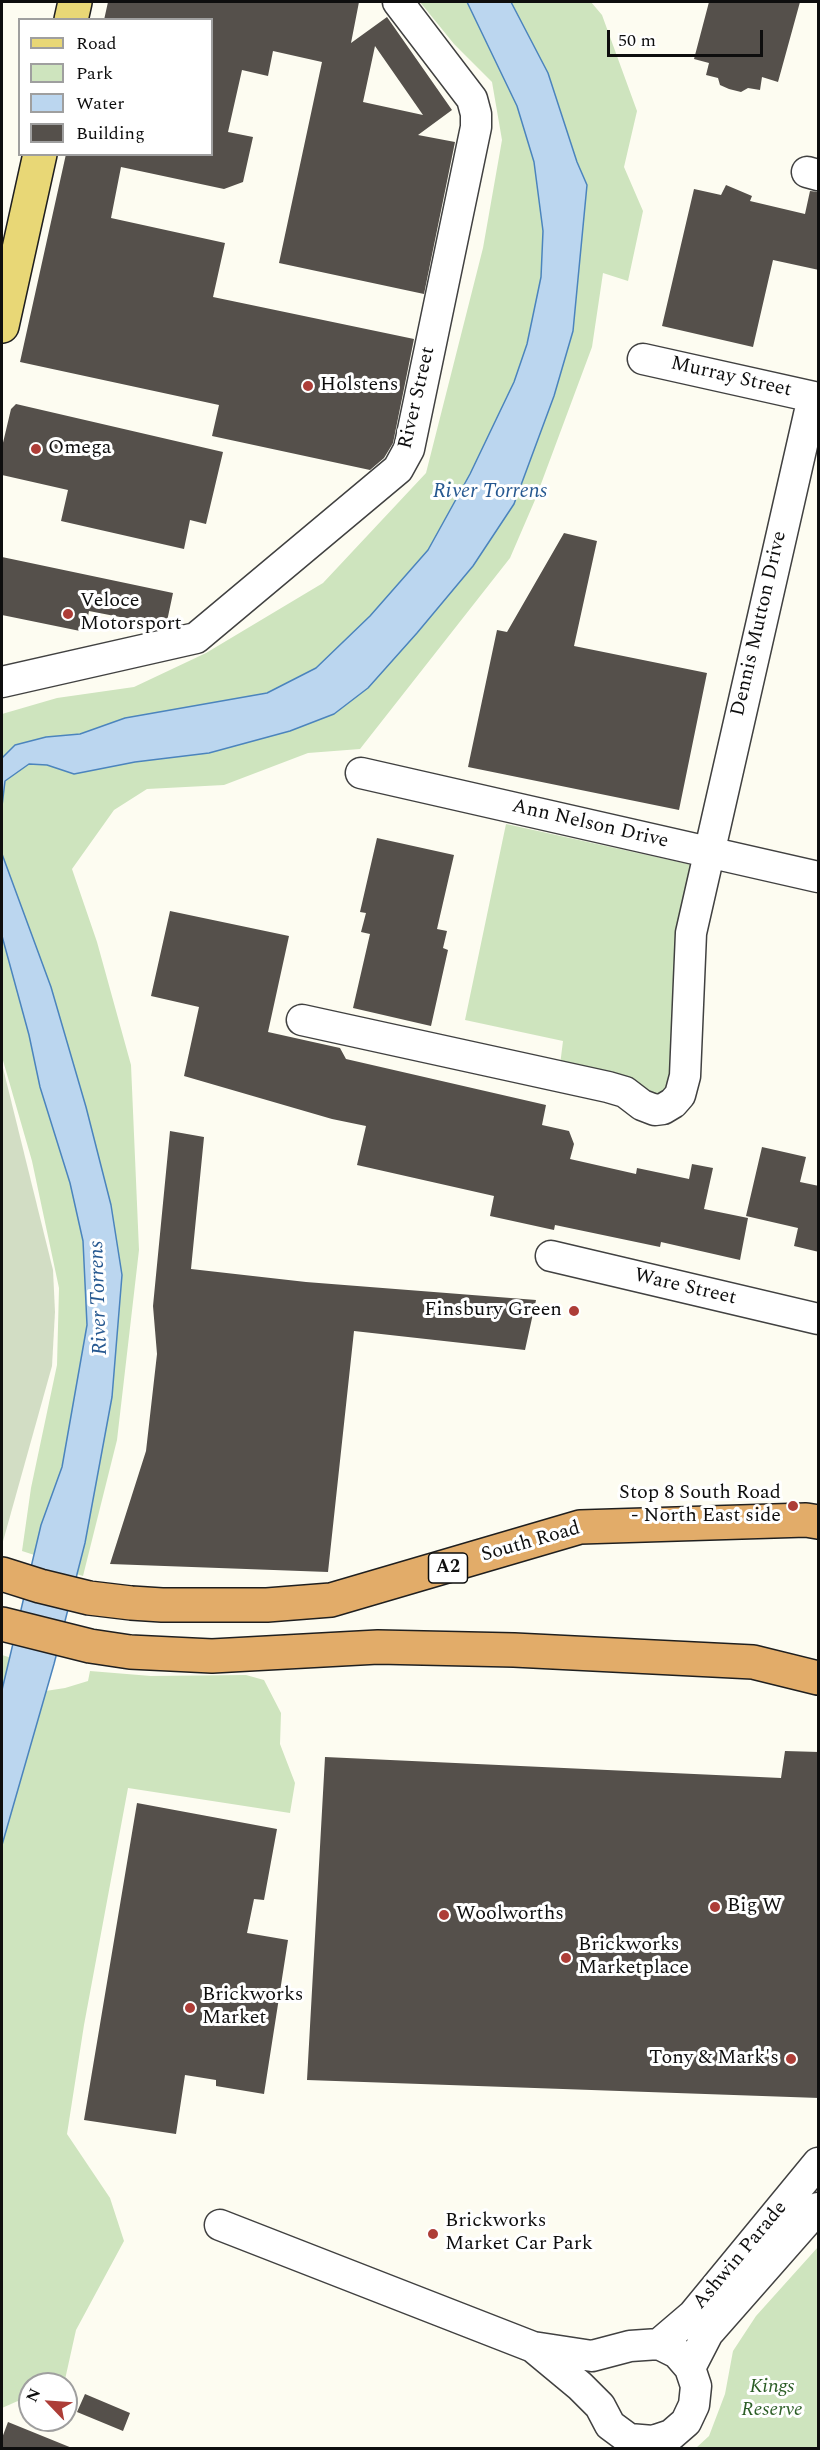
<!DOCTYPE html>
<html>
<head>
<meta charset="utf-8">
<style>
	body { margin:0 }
	#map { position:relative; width:820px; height:2450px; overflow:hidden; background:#fdfcf1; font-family:Spectral,serif }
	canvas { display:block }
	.frame { position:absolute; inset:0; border:3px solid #0e0e0e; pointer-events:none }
	.legend { position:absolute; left:18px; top:18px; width:195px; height:138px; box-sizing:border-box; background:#fff; border:2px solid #9f9f9f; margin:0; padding:8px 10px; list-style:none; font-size:18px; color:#0e0e0e }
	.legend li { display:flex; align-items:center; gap:12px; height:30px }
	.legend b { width:30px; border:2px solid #9f9f9f }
	.north { position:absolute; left:18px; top:2372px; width:60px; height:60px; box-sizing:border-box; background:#fff; border:2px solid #9f9f9f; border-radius:50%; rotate:295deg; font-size:16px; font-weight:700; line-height:24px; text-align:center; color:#0e0e0e }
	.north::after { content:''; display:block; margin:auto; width:21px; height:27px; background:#ad3d37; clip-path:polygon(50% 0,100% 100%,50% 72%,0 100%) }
	.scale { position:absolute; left:607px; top:30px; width:156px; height:27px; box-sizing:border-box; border:3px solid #0e0e0e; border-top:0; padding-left:8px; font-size:18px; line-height:21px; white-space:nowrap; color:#0e0e0e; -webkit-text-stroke:4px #fff; paint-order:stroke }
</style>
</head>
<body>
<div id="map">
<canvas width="820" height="2450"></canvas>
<div class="frame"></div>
<ul class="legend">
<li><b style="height:8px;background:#e8d776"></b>Road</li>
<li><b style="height:16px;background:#cee4be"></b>Park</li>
<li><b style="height:16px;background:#bbd6ef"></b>Water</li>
<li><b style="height:16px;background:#55504b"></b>Building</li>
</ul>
<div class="north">N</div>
<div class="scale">50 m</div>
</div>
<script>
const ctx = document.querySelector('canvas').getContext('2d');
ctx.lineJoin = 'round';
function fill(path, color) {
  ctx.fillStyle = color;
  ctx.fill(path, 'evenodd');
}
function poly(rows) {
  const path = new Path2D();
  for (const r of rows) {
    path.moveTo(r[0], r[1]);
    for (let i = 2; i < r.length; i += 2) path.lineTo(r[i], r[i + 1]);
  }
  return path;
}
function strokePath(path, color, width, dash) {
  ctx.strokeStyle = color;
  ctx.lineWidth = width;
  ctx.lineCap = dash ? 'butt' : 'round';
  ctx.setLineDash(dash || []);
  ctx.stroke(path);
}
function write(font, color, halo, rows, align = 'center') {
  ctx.font = font + ' Spectral,serif';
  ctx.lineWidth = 6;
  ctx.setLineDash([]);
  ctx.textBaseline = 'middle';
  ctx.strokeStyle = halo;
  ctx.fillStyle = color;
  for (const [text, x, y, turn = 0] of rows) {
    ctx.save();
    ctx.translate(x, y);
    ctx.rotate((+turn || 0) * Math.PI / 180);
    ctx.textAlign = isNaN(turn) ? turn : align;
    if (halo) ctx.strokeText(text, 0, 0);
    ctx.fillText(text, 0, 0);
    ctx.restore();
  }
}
fill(poly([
	[420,2,591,2,602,15,637,111,624,167,643,211,628,281,603,273,592,347,535,500,510,558,360,749,308,753,224,785,147,789,114,810,72,869,97,942,131,1065,139,1250,117,1440,83,1576,62,1570,59,1563,22,1551,31,1488,57,1365,59,1288,32,1161,2,1057,2,714,57,698,134,687,206,653,323,583,426,473,483,248,502,140,492,82,454,44],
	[506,824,697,866,679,1063,668,1099,560,1065,563,1041,465,1020],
	[2,1655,31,1664,39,1692,65,1688,88,1681,90,1671,151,1676,246,1675,264,1680,281,1713,280,1744,295,1783,290,1813,128,1788,84,2025,67,2134,110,2198,124,2241,76,2330,64,2384,30,2384,30,2398,20,2400,2,2408],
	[818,2247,818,2448,696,2448,709,2436,725,2394,733,2351,756,2316]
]), '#cee4be');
fill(poly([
	[2,1064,53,1270,55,1312,52,1366,2,1545]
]), '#d2ddc4');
const water = poly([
	[467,2,511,2,548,73,577,162,587,185,573,331,554,396,514,504,473,566,417,633,368,688,334,714,290,731,209,753,135,762,74,774,47,765,29,764,5,781,2,806,2,758,15,745,46,737,80,734,125,718,267,693,316,668,370,616,428,550,470,474,514,382,527,344,541,277,543,231,534,162,517,106,467,2],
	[2,854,51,987,86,1107,111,1205,122,1275,112,1397,85,1543,54,1664,2,1845,2,1690,41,1525,62,1467,87,1325,83,1241,70,1183,40,1087,29,1035,2,936,2,854]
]);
fill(water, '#bbd6ef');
strokePath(water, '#4b84bd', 1.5);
fill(poly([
	[108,2,359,2,351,43,387,17,452,110,418,135,455,142,424,294,279,263,322,62,273,51,268,76,242,70,228,132,253,137,243,182,224,189,121,167,111,218,225,243,213,297,414,339,393,443,384,458,370,470,212,436,219,405,20,362,66,154,212,154,212,20,104,20],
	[375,46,423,115,363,102],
	[709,2,800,2,778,82,762,77,760,90,748,88,741,92,729,89,720,85,718,78,706,75,709,63,694,59],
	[726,185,752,196,750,201,805,214,810,191,819,192,819,270,773,260,753,347,662,326,694,189,721,195],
	[16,404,223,452,206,524,190,520,184,549,61,521,68,490,2,475,2,447,11,409],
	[564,533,597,541,574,646,707,673,679,810,468,767,497,630,507,632],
	[2,557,173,593,166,626,89,611,85,632,2,615],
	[377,838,454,855,437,929,447,931,443,948,448,950,431,1026,353,1008,370,934,361,932,366,913,360,912],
	[170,911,289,936,268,1032,340,1048,346,1059,546,1105,542,1125,569,1131,574,1144,570,1159,636,1174,637,1168,689,1179,692,1164,713,1168,704,1209,748,1218,740,1260,661,1242,660,1247,555,1225,554,1230,490,1216,494,1196,357,1165,366,1126,332,1119,184,1076,199,1007,151,996],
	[170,1131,204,1137,191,1269,306,1282,536,1300,525,1350,354,1331,328,1572,110,1564,146,1451,157,1354,153,1306],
	[762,1147,806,1157,800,1182,819,1186,819,1252,794,1246,798,1228,746,1216],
	[785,1751,819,1752,819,2098,307,2080,325,1757,781,1778],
	[137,1803,277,1829,264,1900,254,1899,247,1933,288,1940,264,2094,216,2086,216,2080,185,2075,176,2134,84,2120],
	[85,2394,130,2413,123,2431,77,2412],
	[8,2422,72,2448,2,2448,2,2438]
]), '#55504b');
const minor = poly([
	[807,172,818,175],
	[643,359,818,398],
	[2,682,196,638,398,469,409,449,476,127,476,114,472,99,398,2],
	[361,773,818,877],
	[302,1020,608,1087,625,1092,642,1105,655,1110,663,1109,673,1103,680,1095,685,1076,691,933,813,397],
	[551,1256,818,1319],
	[220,2225,533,2347,592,2356,630,2346,659,2344,677,2353,690,2368,696,2386,694,2405,686,2422,671,2435,653,2441,629,2439,610,2425,600,2406,580,2386,533,2347],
	[659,2344,693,2315,818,2163],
	[690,2368,708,2333,818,2208]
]);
const major = poly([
	[71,20,75,2],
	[2,326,40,154]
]);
const highway = poly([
	[2,1574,40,1586,89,1598,131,1603,162,1605,267,1605,331,1600,580,1527,806,1520,818,1522],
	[2,1624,90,1646,130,1652,212,1656,378,1647,514,1650,753,1662,818,1678]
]);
strokePath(minor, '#414141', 33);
strokePath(major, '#1f1f1f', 36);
strokePath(highway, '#1f1f1f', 36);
strokePath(minor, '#fff', 30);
strokePath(major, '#e8d776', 33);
strokePath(highway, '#e2ac69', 33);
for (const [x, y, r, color] of [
	[308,386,6,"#ad3d37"],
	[36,449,6,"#ad3d37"],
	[68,614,6,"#ad3d37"],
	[574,1311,6,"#ad3d37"],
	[793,1506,6,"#ad3d37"],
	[715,1907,6,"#ad3d37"],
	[444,1915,6,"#ad3d37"],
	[566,1958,6,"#ad3d37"],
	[190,2008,6,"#ad3d37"],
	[791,2059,6,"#ad3d37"],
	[433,2234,6,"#ad3d37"]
]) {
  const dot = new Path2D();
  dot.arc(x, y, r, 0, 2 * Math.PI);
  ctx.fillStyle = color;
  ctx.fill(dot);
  strokePath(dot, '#fff', 2);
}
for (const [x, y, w] of [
	[448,1568,39]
]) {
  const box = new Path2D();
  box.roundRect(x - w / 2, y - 15, w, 30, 4.5);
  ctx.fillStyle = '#fff';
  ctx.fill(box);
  strokePath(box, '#0e0e0e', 1.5);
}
write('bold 18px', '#0e0e0e', null, [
	["A2",448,1568]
]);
write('20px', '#0e0e0e', '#fff', [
	["Murray Street",731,378,13],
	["River Street",418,398,-77],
	["Dennis Mutton Drive",760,624,-77],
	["Ann Nelson Drive",590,825,13],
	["Ware Street",685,1288,13],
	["South Road",531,1543,-16],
	["Ashwin Parade",741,2256,-50]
]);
write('20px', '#0e0e0e', '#fff', [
	["Holstens",320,386],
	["Omega",48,449],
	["Veloce",80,602],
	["Motorsport",80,625],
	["Finsbury Green",562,1311,"right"],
	["Stop 8 South Road",781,1494,"right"],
	["- North East side",781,1517,"right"],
	["Big W",727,1907],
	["Woolworths",456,1915],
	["Brickworks",578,1946],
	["Marketplace",578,1969],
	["Brickworks",202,1996],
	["Market",202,2019],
	["Tony & Mark's",779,2059,"right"],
	["Brickworks",445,2222],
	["Market Car Park",445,2245]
], 'left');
write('italic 20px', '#2c5e26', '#fff', [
	["Kings",772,2388],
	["Reserve",772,2411]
]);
write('italic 21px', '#265890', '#fff', [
	["River Torrens",490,493],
	["River Torrens",100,1298,-92]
]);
</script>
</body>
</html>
